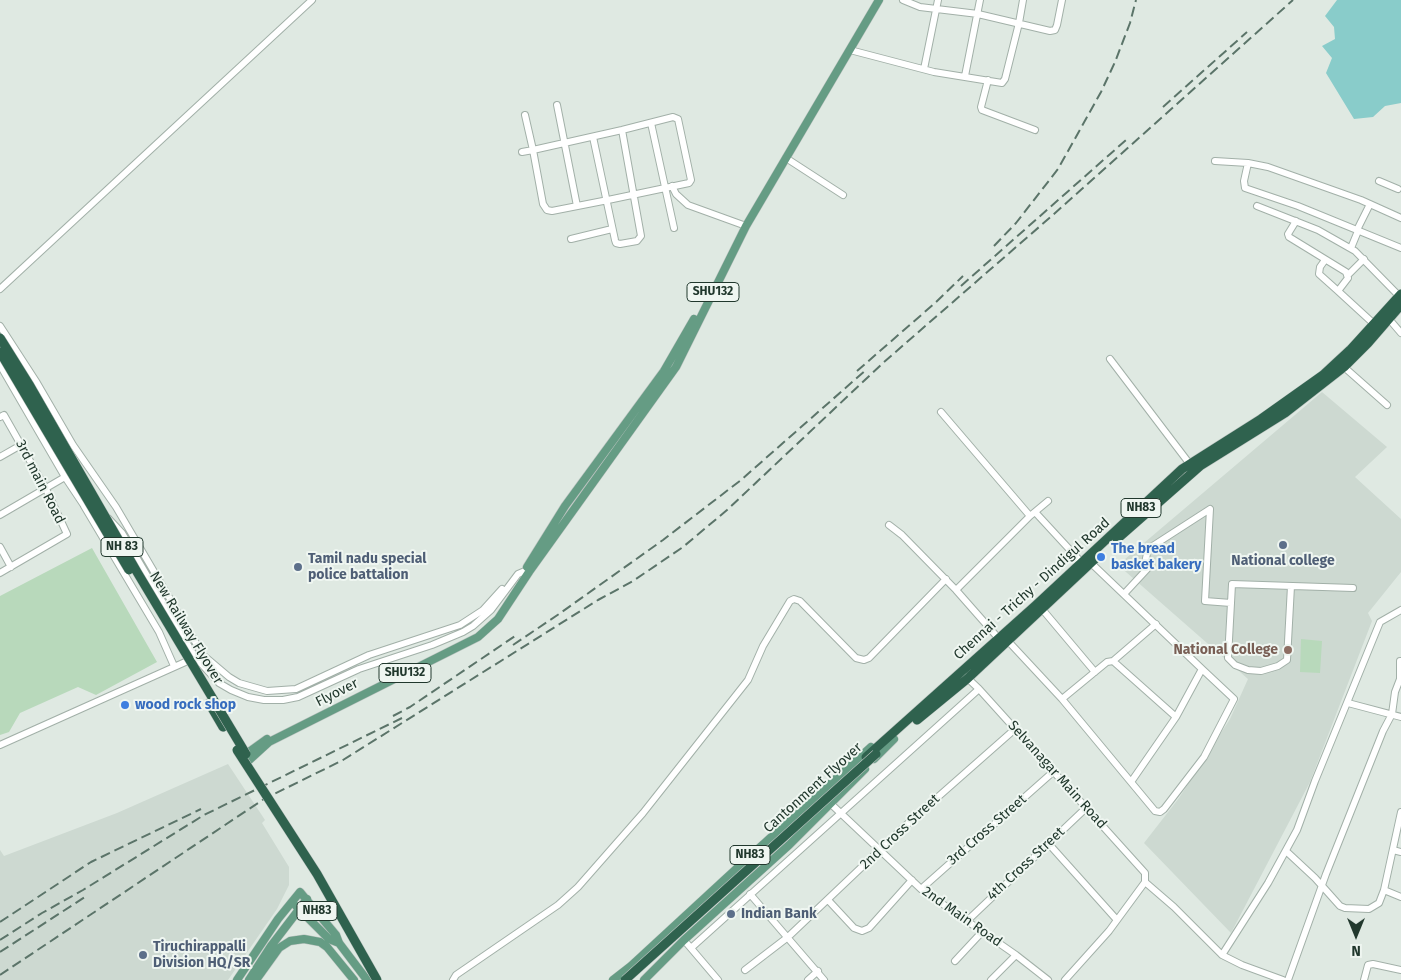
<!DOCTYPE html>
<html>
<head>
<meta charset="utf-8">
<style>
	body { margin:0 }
	#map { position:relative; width:1401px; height:980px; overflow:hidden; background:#dfe9e2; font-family:"Fira Sans",sans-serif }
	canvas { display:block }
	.north { position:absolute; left:1331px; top:910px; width:50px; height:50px; -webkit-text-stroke:4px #eff6f1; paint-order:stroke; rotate:180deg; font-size:14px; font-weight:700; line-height:20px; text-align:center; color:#21382d }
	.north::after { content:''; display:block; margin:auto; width:18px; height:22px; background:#21382d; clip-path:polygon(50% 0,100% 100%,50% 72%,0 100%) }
</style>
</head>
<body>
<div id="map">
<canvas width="1401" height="980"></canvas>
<div class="north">N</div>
</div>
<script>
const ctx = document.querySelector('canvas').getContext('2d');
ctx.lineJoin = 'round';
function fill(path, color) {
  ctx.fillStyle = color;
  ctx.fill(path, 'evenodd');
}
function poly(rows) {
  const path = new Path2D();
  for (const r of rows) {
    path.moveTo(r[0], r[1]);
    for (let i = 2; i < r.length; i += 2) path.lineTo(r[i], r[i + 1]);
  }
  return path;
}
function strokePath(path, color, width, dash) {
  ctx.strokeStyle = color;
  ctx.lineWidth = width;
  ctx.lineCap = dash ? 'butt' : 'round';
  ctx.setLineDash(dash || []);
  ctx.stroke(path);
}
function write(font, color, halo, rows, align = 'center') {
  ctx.font = font + ' "Fira Sans",sans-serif';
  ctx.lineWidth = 4;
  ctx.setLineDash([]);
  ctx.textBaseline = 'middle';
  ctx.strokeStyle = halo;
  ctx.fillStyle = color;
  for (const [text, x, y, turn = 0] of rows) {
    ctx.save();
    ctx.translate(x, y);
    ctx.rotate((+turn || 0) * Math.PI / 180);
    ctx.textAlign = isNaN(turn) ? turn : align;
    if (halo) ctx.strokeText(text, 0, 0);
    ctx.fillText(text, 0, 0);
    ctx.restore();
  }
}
fill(poly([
	[1322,392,1387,447,1355,477,1401,519,1401,572,1368,613,1372,621,1310,782,1231,933,1144,843,1179,798,1230,719,1248,679,1118,565],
	[228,764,265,820,262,823,289,867,289,885,277,909,228,980,0,980,0,850,4,856,117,813]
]), '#cdd9d1');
fill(poly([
	[92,548,157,662,96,695,78,687,20,713,9,732,0,735,0,596],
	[1301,639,1322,641,1320,673,1300,672]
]), '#b8d9bb');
fill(poly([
	[1337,0,1401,0,1401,103,1385,106,1373,117,1354,119,1326,73,1332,58,1322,46,1335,39,1334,27,1325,16]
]), '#89ccca');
const minor = poly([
	[903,0,920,7,978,14,1050,31,1055,30,1057,25,1062,0],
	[850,50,934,72,1002,83,1005,79,1019,23,1023,0],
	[924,69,938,0],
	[965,76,980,0],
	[988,80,981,107,982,110,1035,130],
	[557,105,577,206],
	[651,123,674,228],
	[593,137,615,240,616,243,620,244,637,241,641,236,622,130],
	[522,152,533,150,622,130,673,117,678,119,691,180,689,183,608,200,552,211,547,210,543,204,533,150,525,115],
	[786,158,843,195],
	[1215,161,1248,163],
	[1379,181,1398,189],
	[672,186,676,194,688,205,746,226],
	[1257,206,1318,230,1355,251,1401,298],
	[1401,218,1361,200,1268,167,1248,163,1244,181,1245,188,1298,206,1401,248],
	[1296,221,1288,234,1289,237,1346,272,1348,278,1338,291,1374,324],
	[1357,230,1370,204],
	[571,239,612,229],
	[1351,248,1358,231],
	[1325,260,1320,267,1319,274,1338,291],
	[1348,275,1364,259],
	[0,289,312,0],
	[1389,319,1401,333],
	[0,326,37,383,73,445,116,507,203,655,229,677,239,683,267,691,296,689,369,655,460,625,483,610,502,589],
	[1110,359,1189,463],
	[0,365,65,477,83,504,93,510],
	[1344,367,1387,405],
	[941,412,1030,516],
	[0,417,4,415,21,445,46,489,67,534,0,573],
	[0,457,21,445],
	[84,506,159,632,174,666],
	[1035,512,1082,563],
	[0,515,65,477],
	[108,518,122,533,195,657,219,683,231,690,248,697,264,700,283,700,298,697,359,669,432,645,463,632,473,626,491,610,518,574,525,571,529,572],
	[889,525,902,535,956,590,1000,640],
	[0,547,11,567],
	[1091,563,1202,669],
	[956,590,1030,516,1048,501],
	[1124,594,1149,567,1145,563,1148,549,1210,509,1205,601,1231,603,1232,584,1353,588],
	[1231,603,1228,658,1235,665,1248,670,1261,671,1278,666,1287,660,1291,586],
	[1042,609,1095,672],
	[1008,641,1062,699,1155,811,1160,812,1164,809,1204,757,1234,699,1202,669,1176,717,1113,661,1107,662,1062,699],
	[1113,661,1156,624],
	[961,672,979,689,1145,873,1145,882],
	[1348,703,1401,717],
	[0,745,192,659],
	[1131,782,1176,717],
	[831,804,921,889,1016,955,1048,980],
	[1048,843,1117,920],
	[1393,850,1401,852],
	[1286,851,1315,878,1340,906,1345,908,1369,909,1379,903,1384,890,1401,897],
	[1145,882,1174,907,1222,955,1242,965,1283,980],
	[921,889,1053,772],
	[1384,890,1401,812],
	[750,894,824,980],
	[828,900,854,928,862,931,869,928,912,880],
	[967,921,1086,808],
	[684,940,718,980],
	[691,948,979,689],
	[1222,955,1268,883,1297,830,1315,781,1380,622,1401,610],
	[955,961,982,932],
	[745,970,788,937,905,826,1015,729],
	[453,980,456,975,558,905,578,887,643,813,748,680,763,646,790,601,794,599,800,601,856,658,864,660,869,658,946,579],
	[808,980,818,971],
	[991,980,1016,955],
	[1065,980,1109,931,1145,882],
	[1288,980,1326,874,1383,731,1392,714,1395,692,1400,679,1400,661],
	[1364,980,1368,965,1373,964,1401,970]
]);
const major = poly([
	[527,567,565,506,664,371,694,319],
	[242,757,267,739],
	[874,759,894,739],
	[246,763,269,742,478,637,498,619,529,572,676,367,746,226,879,0],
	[296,906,329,939,339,943],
	[237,980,278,919,300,892,336,935,339,943,367,980],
	[249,980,271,946,307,899],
	[256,980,279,948,290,941,304,939,320,942,327,947,354,980],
	[613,980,631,966,747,859,871,747],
	[644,980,684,940,789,845,865,769]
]);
const highway = poly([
	[1117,539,1200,466,1285,413,1344,367,1368,343,1401,305],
	[209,703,223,727],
	[917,720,967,679,1095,559],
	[866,757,1036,605,1182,469,1261,419,1323,375,1351,349,1401,294]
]);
strokePath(minor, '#a2b0a8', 8);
strokePath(major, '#bcc3c0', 9);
strokePath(highway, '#bcc3c0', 10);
strokePath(minor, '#fff', 6);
strokePath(major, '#659c84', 8);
strokePath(highway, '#2f624e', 9);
strokePath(poly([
	[1163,107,1247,32],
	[994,246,1016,223,1058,169,1101,92,1115,62,1130,23,1136,0],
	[961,286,1126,140],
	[857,371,935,303,963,276],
	[513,645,559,614,663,540,741,480,867,369],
	[393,716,410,707,518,634],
	[0,922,91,862,201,809],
	[0,940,42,913,83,890,204,815,402,718],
	[0,952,88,895],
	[0,975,264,799,343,760,598,600,633,581,683,547,727,510,884,362,1054,214,1293,0]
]), '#5b7469', 2, [10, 5]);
const highwayBridge = poly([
	[0,338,30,386,137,572,246,754],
	[0,352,129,570],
	[237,750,317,874,377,980],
	[625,980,876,754]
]);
strokePath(highwayBridge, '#bcc3c0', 10, []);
strokePath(highwayBridge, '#2f624e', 9);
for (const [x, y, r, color] of [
	[1283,545,5,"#5c6f8a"],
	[1101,557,5,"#3f7fe0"],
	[298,567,5,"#5c6f8a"],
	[1288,650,5,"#8d6e63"],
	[125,705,5,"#3f7fe0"],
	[731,914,5,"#5c6f8a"],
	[143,955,5,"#5c6f8a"]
]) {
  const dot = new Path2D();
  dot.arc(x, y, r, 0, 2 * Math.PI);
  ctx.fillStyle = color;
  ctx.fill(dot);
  strokePath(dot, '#eff6f1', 2);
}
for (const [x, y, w] of [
	[713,292,52],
	[1141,508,40],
	[122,547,42],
	[405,673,52],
	[750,855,40],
	[317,911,40]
]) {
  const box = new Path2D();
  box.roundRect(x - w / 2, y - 9.5, w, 19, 4);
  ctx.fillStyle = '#eff6f1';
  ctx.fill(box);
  strokePath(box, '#21382d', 1);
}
write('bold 12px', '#21382d', null, [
	["SHU132",713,292],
	["NH83",1141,508],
	["NH 83",122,547],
	["SHU132",405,673],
	["NH83",750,855],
	["NH83",317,911]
]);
write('14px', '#21382d', '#eff6f1', [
	["3rd main Road",40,482,63],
	["Chennai - Trichy - Dindigul Road",1032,589,-42],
	["New Railway Flyover",186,628,59],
	["Flyover",337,693,-27],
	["Selvanagar Main Road",1057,775,48],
	["Cantonment Flyover",813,788,-42],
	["3rd Cross Street",987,830,-41],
	["2nd Cross Street",900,832,-43],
	["4th Cross Street",1026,864,-43],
	["2nd Main Road",962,917,35]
]);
write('bold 14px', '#366cbe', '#eff6f1', [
	["The bread",1111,549],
	["basket bakery",1111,565],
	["wood rock shop",135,705]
], 'left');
write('bold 14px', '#4e5e75', '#eff6f1', [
	["Tamil nadu special",308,559],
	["police battalion",308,575],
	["National college",1283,561,"center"],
	["Indian Bank",741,914],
	["Tiruchirappalli",153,947],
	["Division HQ/SR",153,963]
], 'left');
write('bold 14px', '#785e54', '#eff6f1', [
	["National College",1278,650]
], 'right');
</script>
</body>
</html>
